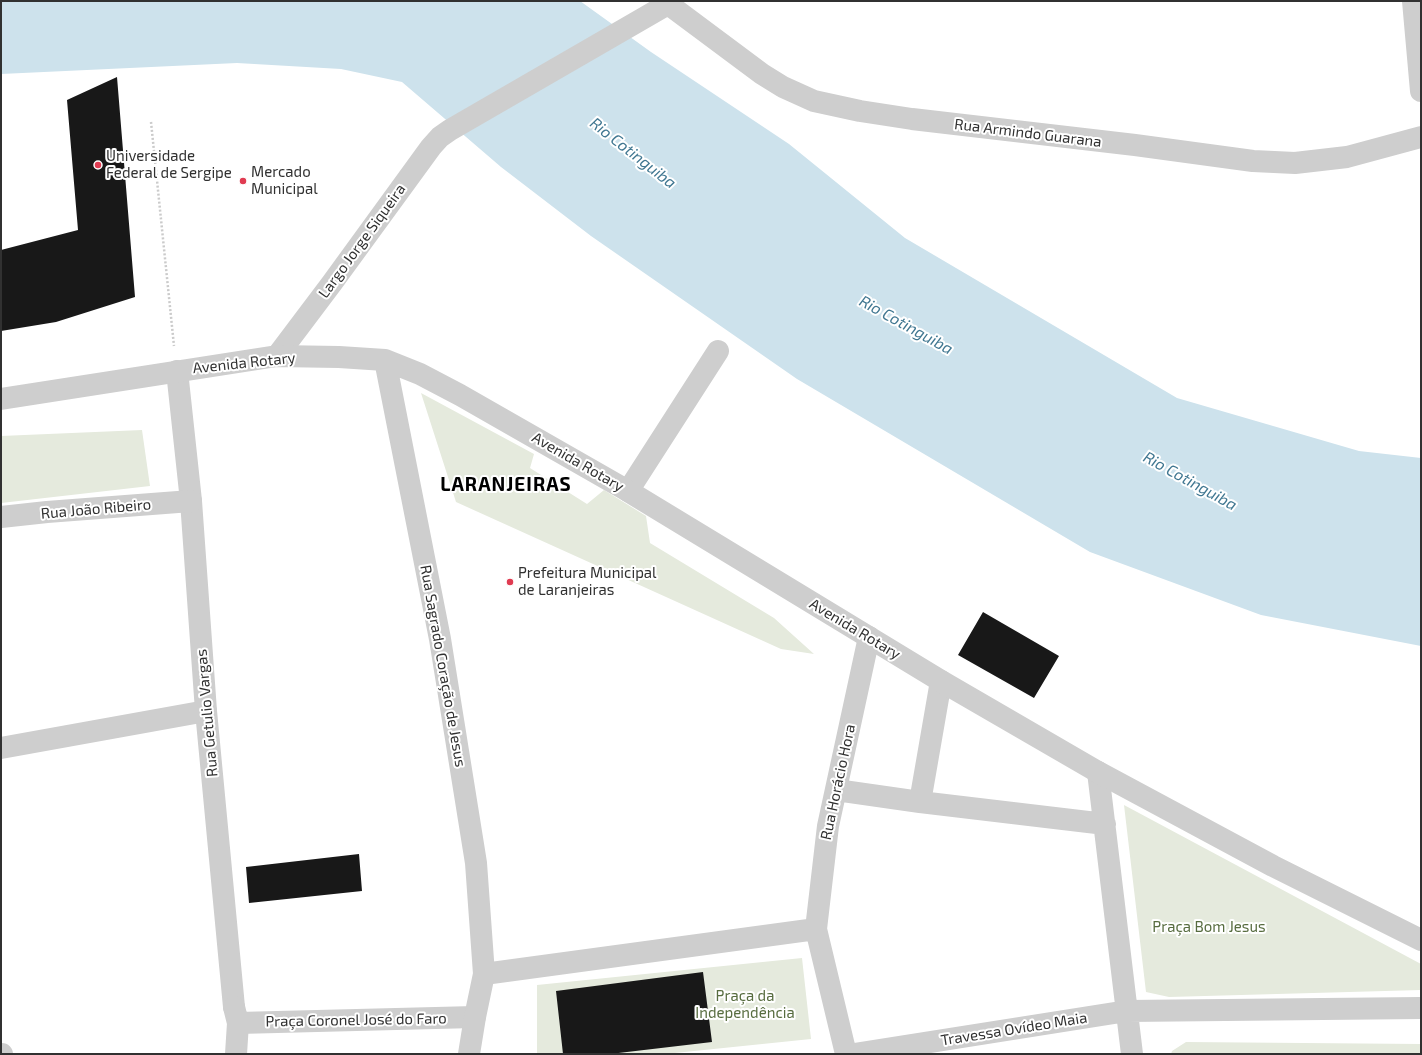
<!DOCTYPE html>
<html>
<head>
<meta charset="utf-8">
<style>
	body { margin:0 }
	#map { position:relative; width:1422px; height:1055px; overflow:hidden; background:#fff; font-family:"Exo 2",sans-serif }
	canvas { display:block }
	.frame { position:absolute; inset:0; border:2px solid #313131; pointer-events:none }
</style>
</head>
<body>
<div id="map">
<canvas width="1422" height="1055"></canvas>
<div class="frame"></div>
</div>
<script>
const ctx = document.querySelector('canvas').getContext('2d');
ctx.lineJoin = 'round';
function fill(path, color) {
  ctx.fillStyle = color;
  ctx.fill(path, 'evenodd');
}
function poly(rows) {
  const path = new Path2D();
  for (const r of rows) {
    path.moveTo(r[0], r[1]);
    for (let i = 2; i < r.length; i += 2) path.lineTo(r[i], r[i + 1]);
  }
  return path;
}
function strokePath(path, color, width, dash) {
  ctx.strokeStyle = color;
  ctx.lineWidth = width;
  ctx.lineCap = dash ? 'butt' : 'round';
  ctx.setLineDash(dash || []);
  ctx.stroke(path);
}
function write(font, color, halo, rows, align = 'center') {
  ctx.font = font + ' "Exo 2",sans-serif';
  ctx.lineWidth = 4;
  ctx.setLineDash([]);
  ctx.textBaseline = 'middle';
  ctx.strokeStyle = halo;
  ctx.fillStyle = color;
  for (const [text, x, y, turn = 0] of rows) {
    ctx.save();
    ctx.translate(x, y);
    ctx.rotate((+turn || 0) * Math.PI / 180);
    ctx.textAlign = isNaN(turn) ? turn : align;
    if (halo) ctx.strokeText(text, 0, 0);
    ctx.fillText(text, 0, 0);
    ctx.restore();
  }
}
fill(poly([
	[421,393,534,454,530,468,587,504,604,490,646,516,650,543,774,618,814,654,781,649,456,502],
	[142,430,150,486,1,503,1,436],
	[1124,805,1421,964,1421,990,1169,997,1146,992],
	[802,958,811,1039,665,1054,537,1054,537,985],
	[1186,1042,1421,1044,1421,1054,1171,1054,1172,1051]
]), '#e5eadd');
fill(poly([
	[1,1,580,1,651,52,789,144,905,238,1177,398,1359,451,1421,458,1421,646,1261,615,1090,552,797,379,591,236,501,167,402,82,341,69,237,63,1,74]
]), '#cde2ec');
fill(poly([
	[117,77,135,297,56,322,1,331,1,250,78,230,67,100],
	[983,612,1059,656,1034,698,958,655],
	[359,854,362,891,249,903,246,867],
	[703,972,712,1042,610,1054,563,1054,556,991]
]), '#181818');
strokePath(poly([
	[151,122,174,346]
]), '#cbcbcb', 2.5, [2, 2]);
strokePath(poly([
	[177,371,191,501,206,711,234,1007]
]), '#cecece', 22);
strokePath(poly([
	[664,1,762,74,783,87,814,101,860,111,912,119,1135,145,1253,161,1295,163,1347,157,1421,137],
	[1413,1,1421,91],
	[277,356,332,283,431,147,440,137,450,130,668,4],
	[628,491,718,351],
	[1,517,47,512,191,501],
	[1,748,206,711],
	[1098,772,1132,1054],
	[836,790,920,802,1105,824],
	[920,802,941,681],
	[484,974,816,929],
	[234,1007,238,1023,236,1054],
	[238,1023,475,1017],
	[1,1054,2,1054],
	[846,1054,816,929,828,826,869,637],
	[854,1054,1127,1011,1421,1008]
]), '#cecece', 22);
strokePath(poly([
	[385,360,440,639,476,863,484,974,475,1017,469,1054],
	[1,399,277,356,339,357,385,360,420,374,460,395,628,491,941,681,1098,772,1273,866,1421,940]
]), '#cecece', 22);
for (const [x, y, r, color] of [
	[98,165,4,"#e03b51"],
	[243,181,4,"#e03b51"],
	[510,582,4,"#e03b51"]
]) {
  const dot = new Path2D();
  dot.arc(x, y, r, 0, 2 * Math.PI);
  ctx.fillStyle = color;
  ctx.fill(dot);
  strokePath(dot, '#fff', 1.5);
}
write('15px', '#313131', '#fff', [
	["Rua Armindo Guarana",1028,133,7],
	["Largo Jorge Siqueira",362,241,-54],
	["Avenida Rotary",244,363,-6],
	["Avenida Rotary",578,462,30],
	["Rua João Ribeiro",96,509,-5],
	["Avenida Rotary",855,629,31],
	["Rua Sagrado Coração de Jesus",443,666,80],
	["Rua Getulio Vargas",207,713,-95],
	["Rua Horácio Hora",838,782,-78],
	["Praça Coronel José do Faro",356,1020,-1],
	["Travessa Ovídeo Maia",1014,1029,-9]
]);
write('15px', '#313131', '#fff', [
	["Universidade",106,156],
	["Federal de Sergipe",106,173],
	["Mercado",251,172],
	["Municipal",251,189],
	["Prefeitura Municipal",518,573],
	["de Laranjeiras",518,590]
], 'left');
write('15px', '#576c3f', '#fff', [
	["Praça Bom Jesus",1209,927],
	["Praça da",745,996],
	["Independência",745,1013]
]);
write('italic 16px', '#407791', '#fff', [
	["Rio Cotinguiba",633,153,38],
	["Rio Cotinguiba",906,325,29],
	["Rio Cotinguiba",1190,481,29]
]);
ctx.letterSpacing = '1px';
write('bold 19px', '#000', '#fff', [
	["LARANJEIRAS",506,485]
]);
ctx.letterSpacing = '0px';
</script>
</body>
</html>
